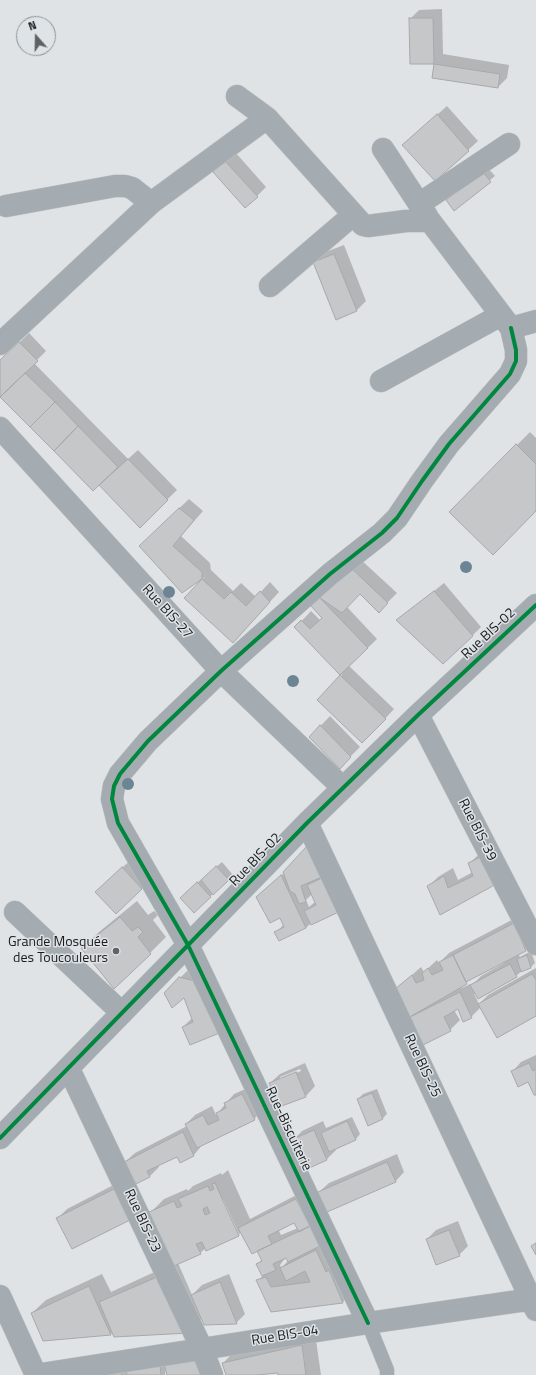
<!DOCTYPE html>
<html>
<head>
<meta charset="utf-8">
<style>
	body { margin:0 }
	#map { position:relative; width:536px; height:1375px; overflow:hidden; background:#e0e3e5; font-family:"Titillium Web",sans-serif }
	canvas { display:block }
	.north { position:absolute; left:16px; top:16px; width:40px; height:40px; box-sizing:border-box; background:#dee3e7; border:1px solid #909396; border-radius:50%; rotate:340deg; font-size:11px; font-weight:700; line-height:16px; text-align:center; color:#1a1b1d }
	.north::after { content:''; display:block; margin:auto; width:14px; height:18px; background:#5f6163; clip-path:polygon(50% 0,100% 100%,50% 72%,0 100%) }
</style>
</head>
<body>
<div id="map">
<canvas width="536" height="1375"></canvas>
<div class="north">N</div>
</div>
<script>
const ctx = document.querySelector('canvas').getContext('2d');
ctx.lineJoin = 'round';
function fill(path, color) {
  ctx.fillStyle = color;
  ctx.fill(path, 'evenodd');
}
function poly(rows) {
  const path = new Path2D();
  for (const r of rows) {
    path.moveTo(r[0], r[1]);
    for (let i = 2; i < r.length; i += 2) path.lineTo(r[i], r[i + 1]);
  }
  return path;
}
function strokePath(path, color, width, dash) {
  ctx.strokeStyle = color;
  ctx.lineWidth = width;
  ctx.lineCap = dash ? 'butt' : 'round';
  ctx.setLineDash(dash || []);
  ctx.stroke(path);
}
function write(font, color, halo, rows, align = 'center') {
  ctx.font = font + ' "Titillium Web",sans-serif';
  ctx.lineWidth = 3;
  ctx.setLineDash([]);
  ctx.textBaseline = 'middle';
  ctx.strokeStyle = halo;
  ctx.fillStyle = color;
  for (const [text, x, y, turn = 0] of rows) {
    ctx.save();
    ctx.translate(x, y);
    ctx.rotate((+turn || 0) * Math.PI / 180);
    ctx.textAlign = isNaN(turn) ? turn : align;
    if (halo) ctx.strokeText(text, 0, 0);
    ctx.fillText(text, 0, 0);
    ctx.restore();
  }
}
fill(poly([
	[442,9,443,54,509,65,507,78,498,87,433,77,435,63,411,63,410,19,419,10],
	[447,106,478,141,435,180,413,136],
	[235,152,266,187,257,196,214,172],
	[487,167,495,176,454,209],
	[344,245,366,301,357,310,336,319,314,263,323,253],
	[29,333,46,351,34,363,128,459,138,450,177,490,140,526,99,484,0,395,0,362],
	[530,432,536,438,536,509,450,512],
	[189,499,203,511,181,536,210,563,211,570,233,591,241,583,256,597,270,582,279,592,233,642,186,598,205,577,182,592,150,536],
	[359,558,397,593,379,611,360,593,347,607,377,639,349,666,394,709,372,733,318,700,342,675,296,627,311,611,320,620,323,617,313,606],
	[444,583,481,627,472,636,398,620],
	[330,716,360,747,340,767,310,737],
	[479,854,508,872,440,913,429,886,438,877,453,868,458,880,473,872,469,864],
	[132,859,151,879,142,889,106,882],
	[222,862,233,875,194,912,185,893],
	[334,868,311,923,306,928,276,933,284,924,267,888,284,873],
	[312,894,316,901,309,907,306,900],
	[137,901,148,915,154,911,158,915,153,920,166,937,150,953,82,949,99,932],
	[523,914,534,941,525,950,518,954,520,957,531,951,535,963,531,967,523,970,516,976,474,994,479,1004,488,995,536,968,536,1015,481,1007,471,1017,458,1008,454,1010,460,1020,450,1030,423,1043,396,989,421,967,424,972,437,960,439,963,449,953],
	[503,962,504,963,481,976,471,986,470,984,462,988,461,986,470,979],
	[190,968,231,1022,183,1027,192,1018,180,978],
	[536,1055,536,1094,529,1081,512,1072,521,1062],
	[305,1063,315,1086,306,1096,280,1106,270,1083,280,1074],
	[300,1069,301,1071,280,1079,280,1077],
	[252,1086,263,1110,254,1119,203,1144,194,1155,180,1161,177,1155,158,1165,159,1167,150,1176,125,1162,135,1153,187,1126,186,1124,195,1115,212,1106,216,1115,234,1094],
	[377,1089,387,1114,383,1118,358,1099,363,1094],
	[352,1117,360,1134,356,1139,335,1148,336,1150,327,1159,306,1169,293,1140,302,1131,323,1121,326,1128],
	[397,1154,404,1172,395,1182,319,1192,329,1183],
	[228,1170,250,1219,306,1190,356,1289,343,1302,271,1311,258,1281,263,1275,257,1264,262,1260,258,1250,241,1232,238,1236,206,1248,200,1253,178,1263,192,1295,202,1285,229,1274,245,1314,236,1323,202,1318,188,1332,113,1332,111,1334,44,1340,32,1313,46,1300,102,1274,111,1292,174,1263,151,1212,164,1199,187,1189,188,1191,193,1186,221,1173,222,1175],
	[223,1199,239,1234,237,1235,221,1200],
	[294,1221,298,1228,281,1235,278,1229],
	[286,1257,288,1261,281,1268,280,1265],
	[305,1269,306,1272,300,1272],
	[127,1178,73,1248,57,1219,67,1209],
	[458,1221,468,1246,459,1255,427,1239,436,1230],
	[315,1333,321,1375,279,1375,279,1372,259,1375,227,1375,223,1363,236,1350],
	[199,1349,211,1356,216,1375,168,1375,166,1367,165,1375,84,1375,103,1367,104,1369,107,1366,129,1358,131,1365,164,1361,164,1363,132,1367,132,1369,165,1365,175,1355]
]), '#0003');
const building = poly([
	[409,18,433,18,434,64,410,64,409,18],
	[434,64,500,74,498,88,432,78,434,64],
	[437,114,469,151,435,181,402,145,437,114],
	[225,161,258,197,245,208,213,172,225,161],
	[482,171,491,182,454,211,446,200,482,171],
	[334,254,357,311,336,320,313,262,334,254],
	[19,342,38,361,0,397,0,360,19,342],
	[25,373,55,402,30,427,0,397,25,373],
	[55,402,78,426,54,451,30,427,55,402],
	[78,426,118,467,93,491,54,451,78,426],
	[516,444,536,464,536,511,493,555,449,512,516,444],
	[128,459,168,500,140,528,99,485,128,459],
	[179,508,194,520,173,546,202,572,202,579,182,593,139,546,179,508],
	[349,566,388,603,379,613,360,594,342,613,320,598,349,566],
	[202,579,224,599,231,592,246,606,260,591,270,602,233,643,184,598,202,579],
	[434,591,473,636,443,664,396,620,434,591],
	[320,598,368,648,340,675,294,627,301,620,310,629,322,618,311,606,320,598],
	[340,675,386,719,362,743,317,700,340,675],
	[320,725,351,757,340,769,309,737,320,725],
	[307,846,324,876,301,886,306,902,299,904,295,894,290,891,283,872,307,846],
	[487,854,500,882,440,915,427,886,444,876,448,888,473,876,468,863,487,854],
	[216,866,229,880,213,895,201,880,216,866],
	[122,867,142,889,116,914,95,892,122,867],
	[281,875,306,928,279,941,274,932,284,927,280,918,270,923,256,897,281,875],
	[326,876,343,910,311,925,304,911,316,905,307,885,326,876],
	[197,882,211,897,194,913,180,898,197,882],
	[120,917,132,931,138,927,143,932,138,937,151,954,114,989,81,948,120,917],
	[514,923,526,951,466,982,453,955,514,923],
	[453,955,467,984,408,1018,395,989,412,975,416,983,424,980,422,973,428,968,432,975,443,970,439,962,453,955],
	[527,955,531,968,521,972,517,959,527,955],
	[510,964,517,977,478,999,470,985,510,964],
	[532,974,536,980,536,1016,497,1038,478,1004,532,974],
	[179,977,195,981,222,1032,190,1045,182,1027,193,1022,184,998,172,1008,164,993,179,977],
	[460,992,472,1018,463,1022,458,1009,444,1017,451,1031,423,1045,410,1017,460,992],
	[529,1063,533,1071,536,1069,536,1095,534,1095,528,1082,518,1087,511,1071,529,1063],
	[296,1072,306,1097,279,1107,269,1083,296,1072],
	[372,1093,383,1119,368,1126,357,1099,372,1093],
	[242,1094,255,1120,197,1148,185,1124,203,1115,208,1125,219,1120,216,1113,226,1108,224,1103,242,1094],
	[347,1121,356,1140,329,1152,321,1133,347,1121],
	[314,1130,327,1160,305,1170,291,1140,314,1130],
	[183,1132,194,1156,180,1163,177,1157,147,1171,150,1177,136,1184,124,1162,183,1132],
	[387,1162,396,1182,327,1212,318,1192,387,1162],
	[215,1183,239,1236,206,1251,202,1242,196,1244,201,1254,174,1266,149,1212,174,1201,177,1208,182,1206,178,1199,208,1186,210,1191,214,1189,212,1184,215,1183],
	[207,1207,210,1213,205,1215,203,1209,207,1207],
	[118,1187,134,1218,72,1249,56,1218,118,1187],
	[296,1199,310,1226,299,1232,294,1223,268,1236,272,1244,252,1254,238,1228,296,1199],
	[310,1226,320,1246,288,1262,286,1258,273,1264,276,1270,262,1276,256,1264,262,1261,257,1251,310,1226],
	[449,1230,460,1256,436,1265,426,1239,449,1230],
	[536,1243,536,1255,531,1246,536,1243],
	[316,1250,326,1272,329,1270,343,1303,271,1312,256,1280,266,1277,271,1287,310,1282,305,1271,286,1281,280,1268,316,1250],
	[164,1274,189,1333,114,1337,99,1302,164,1274],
	[220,1282,237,1324,204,1325,191,1295,220,1282],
	[89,1286,111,1335,43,1341,31,1313,89,1286],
	[302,1345,306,1375,278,1375,278,1373,257,1375,226,1375,222,1363,302,1345],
	[190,1357,202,1366,204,1375,167,1375,164,1364,190,1357],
	[160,1365,161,1375,127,1375,126,1369,160,1365],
	[119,1367,122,1375,97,1375,119,1367]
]);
fill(building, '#c5c7c8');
strokePath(building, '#a6a8aa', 1);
const service = poly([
	[368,1323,387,1370,387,1375]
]);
const minor = poly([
	[237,96,267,118],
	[383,149,427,216],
	[419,204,509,144],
	[6,206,115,186,125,186,132,188,151,203],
	[270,286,353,215],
	[0,344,151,203,267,118,363,225,368,226,406,221,430,221,511,328,536,321],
	[381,381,501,315],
	[0,428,221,671,343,788],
	[418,715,536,944],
	[307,823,536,1310],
	[15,912,122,1013],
	[69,1069,202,1349,212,1375],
	[0,1138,307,823,418,715,536,605],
	[0,1296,36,1375],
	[368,1323,188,945,118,823,112,799,114,786,120,774,148,741,221,671,330,574,382,533,397,518,422,481,449,444,510,374,516,361,516,350,511,328],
	[35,1375,368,1323,519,1301,536,1301]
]);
strokePath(service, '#bdbfc0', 15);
strokePath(minor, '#bdbfc0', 23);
strokePath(service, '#a4acb1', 14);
strokePath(minor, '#a4acb1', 22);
strokePath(poly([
	[0,1138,307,823,418,715,536,605],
	[368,1323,188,945,118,823,112,799,114,786,120,774,148,741,221,671,330,574,382,533,397,518,422,481,449,444,510,374,516,361,516,350,511,328]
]), '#00873e', 4);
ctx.fillStyle = '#6c8594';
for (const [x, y] of [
	[466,567],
	[169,592],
	[293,681],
	[128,784]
]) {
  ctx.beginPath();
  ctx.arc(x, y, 6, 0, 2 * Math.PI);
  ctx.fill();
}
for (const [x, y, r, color] of [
	[116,951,4,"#5f6163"]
]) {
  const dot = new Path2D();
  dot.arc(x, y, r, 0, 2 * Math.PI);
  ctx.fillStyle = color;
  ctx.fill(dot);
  strokePath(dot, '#dee3e7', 1.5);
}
write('14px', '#1a1b1d', '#dee3e7', [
	["Rue BIS-27",167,612,48],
	["Rue BIS-02",489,634,-43],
	["Rue BIS-39",477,830,63],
	["Rue BIS-02",256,860,-46],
	["Rue BIS-25",422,1066,65],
	["Rue-Biscuiterie",288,1129,65],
	["Rue BIS-23",142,1221,65],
	["Rue BIS-04",285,1336,-9]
]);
write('14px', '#1a1b1d', '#dee3e7', [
	["Grande Mosquée",108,943],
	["des Toucouleurs",108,959]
], 'right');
</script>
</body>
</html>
